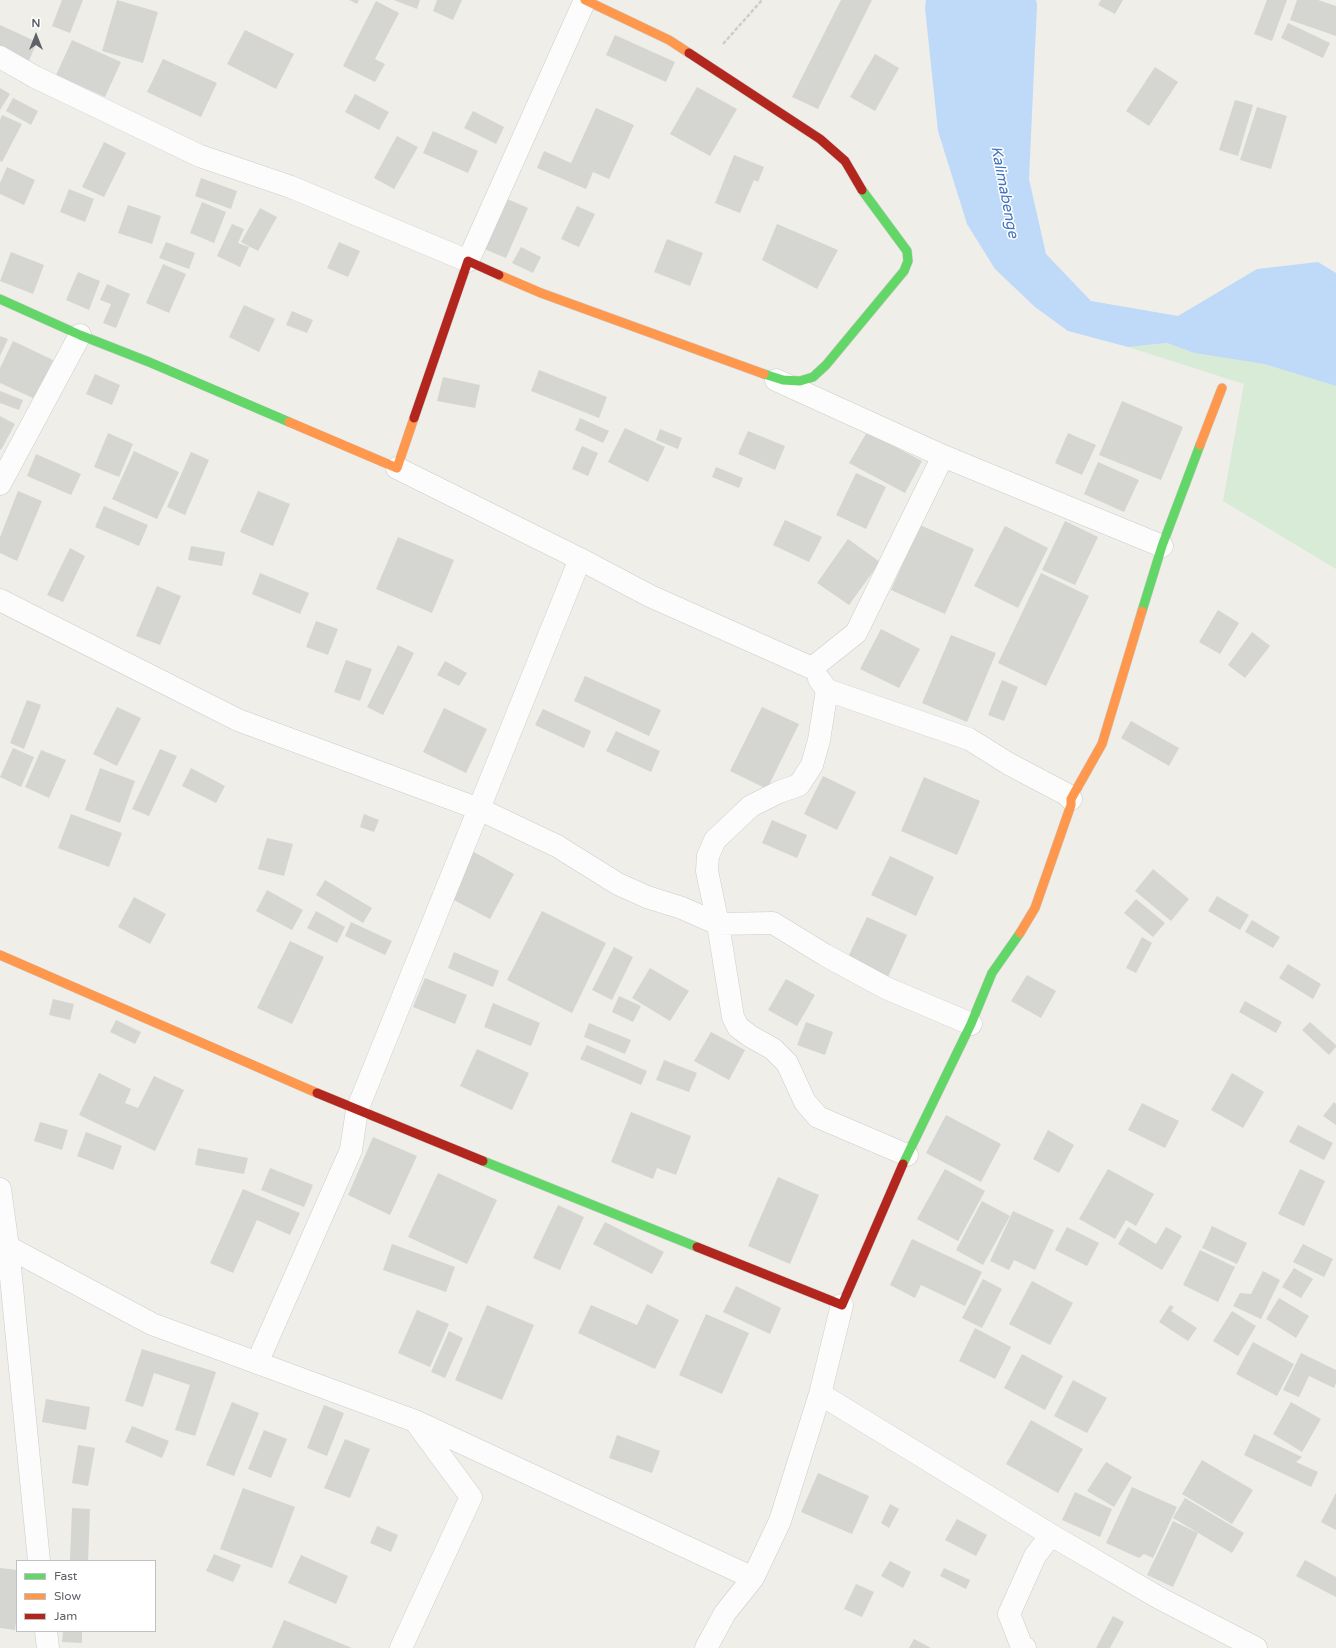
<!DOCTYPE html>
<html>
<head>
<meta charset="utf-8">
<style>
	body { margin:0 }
	#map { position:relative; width:1336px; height:1648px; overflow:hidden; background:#efeee9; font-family:"Varela Round",sans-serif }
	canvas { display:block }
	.legend { position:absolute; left:16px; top:1560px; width:140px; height:72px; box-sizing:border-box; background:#fff; border:1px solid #bfc0c3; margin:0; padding:5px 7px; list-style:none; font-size:12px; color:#5e6268 }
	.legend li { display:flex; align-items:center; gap:8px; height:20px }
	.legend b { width:20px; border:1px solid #bfc0c3 }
	.north { position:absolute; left:16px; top:16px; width:40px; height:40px; -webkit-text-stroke:3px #fff; paint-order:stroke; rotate:0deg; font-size:11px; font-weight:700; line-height:16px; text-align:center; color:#5e6268 }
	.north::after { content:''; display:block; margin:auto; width:14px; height:18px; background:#5e6268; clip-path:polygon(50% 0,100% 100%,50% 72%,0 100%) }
</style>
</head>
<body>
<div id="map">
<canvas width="1336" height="1648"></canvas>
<ul class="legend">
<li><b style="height:5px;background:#63d668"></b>Fast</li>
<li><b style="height:5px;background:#ff974d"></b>Slow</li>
<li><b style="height:5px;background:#b3261e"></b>Jam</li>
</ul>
<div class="north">N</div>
</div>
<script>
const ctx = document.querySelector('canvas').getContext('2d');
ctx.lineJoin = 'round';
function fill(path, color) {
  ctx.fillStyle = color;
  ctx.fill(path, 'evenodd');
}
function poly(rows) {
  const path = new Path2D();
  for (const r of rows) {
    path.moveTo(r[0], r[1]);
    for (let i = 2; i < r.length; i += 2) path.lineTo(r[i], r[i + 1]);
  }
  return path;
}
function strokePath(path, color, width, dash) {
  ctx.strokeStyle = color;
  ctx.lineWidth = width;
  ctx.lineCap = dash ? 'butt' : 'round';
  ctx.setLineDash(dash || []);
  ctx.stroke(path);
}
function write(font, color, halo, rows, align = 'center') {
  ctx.font = font + ' "Varela Round",sans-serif';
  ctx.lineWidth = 3;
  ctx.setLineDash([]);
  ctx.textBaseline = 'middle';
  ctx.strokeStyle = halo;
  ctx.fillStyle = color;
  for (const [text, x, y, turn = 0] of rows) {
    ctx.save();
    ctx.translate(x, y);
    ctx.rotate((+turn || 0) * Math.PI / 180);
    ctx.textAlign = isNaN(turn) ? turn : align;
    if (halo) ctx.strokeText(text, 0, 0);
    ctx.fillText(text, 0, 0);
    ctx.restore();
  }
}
fill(poly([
	[1167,343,1194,353,1264,364,1336,386,1336,569,1223,501,1244,384,1128,347]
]), '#d7ebd6');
fill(poly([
	[926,0,1036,0,1037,5,1029,179,1046,254,1091,301,1178,316,1257,269,1318,262,1336,273,1336,386,1264,364,1194,353,1167,343,1128,347,1068,331,1035,307,995,269,967,224,938,131,925,8]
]), '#bedaf8');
fill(poly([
	[62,0,83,0,70,33,52,26],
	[117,0,158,12,143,63,102,51],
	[349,0,359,0,357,4],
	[394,0,420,0,417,9],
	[437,0,462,0,453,20,433,11],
	[841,0,872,0,818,109,792,97],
	[1101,0,1123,0,1115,14,1098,5],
	[1267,0,1287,0,1272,41,1254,34],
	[1297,0,1318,0,1336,6,1336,36,1290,20],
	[376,1,399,13,375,59,385,64,375,82,343,66],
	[1288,23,1330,43,1323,58,1281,38],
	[0,25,37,42,28,63,0,50],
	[245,30,294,54,276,89,227,64],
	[615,35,675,62,666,82,606,55],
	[72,40,121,62,105,97,56,75],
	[875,54,899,68,875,111,850,97],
	[163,59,217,83,201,117,147,92],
	[1155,67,1178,82,1149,126,1126,111],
	[697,87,737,109,710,156,670,134],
	[0,88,10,94,0,110],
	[355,94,389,112,379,130,345,112],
	[13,98,38,111,31,125,6,111],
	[1235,100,1253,105,1238,156,1219,150],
	[1257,107,1287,116,1271,169,1240,160],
	[596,108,634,125,609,179,593,172,586,189,537,168,544,151,571,163],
	[473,111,504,127,496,144,464,128],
	[2,115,22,124,2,162,0,161,0,120],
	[433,131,478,151,468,173,423,153],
	[397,136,418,147,394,189,374,178],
	[104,142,126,153,104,197,82,187],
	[734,155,764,167,758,182,754,180,740,213,715,203],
	[7,167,35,180,24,205,0,194,0,183],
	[201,178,237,191,231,209,195,196],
	[69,189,94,199,85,222,60,212],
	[505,198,528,208,506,258,482,248],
	[202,202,226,212,214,243,190,233],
	[128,205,161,216,152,244,118,233],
	[577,206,595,214,579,247,561,239],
	[260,208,277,217,258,251,241,242],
	[232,224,244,229,238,243,249,247,240,267,217,256],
	[777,224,838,250,817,289,762,260],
	[667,239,703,253,690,286,654,272],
	[166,242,195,253,189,269,159,258],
	[339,242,360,251,348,277,327,268],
	[521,247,541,257,533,273,512,263],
	[11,252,44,265,33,294,0,281],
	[163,264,186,274,169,313,146,303],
	[78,272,100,281,89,310,66,300],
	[107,284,130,294,116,328,103,323,111,304,100,300],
	[244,305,275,319,259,352,229,337],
	[292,311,313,320,307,333,286,325],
	[0,336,8,339,0,356],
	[13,341,53,360,35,399,0,383,0,368],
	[539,370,607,397,599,418,531,391],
	[95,374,120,385,112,405,86,394],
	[443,377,480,385,475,408,437,401],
	[0,391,23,400,19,410,0,403],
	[1122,401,1183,427,1161,480,1099,455],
	[0,416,15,424,1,450,0,449],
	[580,418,609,431,603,443,575,430],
	[625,428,665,447,648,482,608,462],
	[660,429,682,438,678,449,656,440],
	[748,431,785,446,775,470,738,454],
	[867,432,922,461,905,493,849,463],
	[108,433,133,444,119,477,94,467],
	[1068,433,1096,445,1082,475,1055,463],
	[582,446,598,453,588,476,572,469],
	[134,451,179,472,157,519,112,499],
	[191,452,209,460,185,515,167,507],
	[36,454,81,474,71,495,27,476],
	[1098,462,1139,480,1124,512,1084,494],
	[716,467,743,478,739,488,712,477],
	[856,473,886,487,866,529,836,515],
	[18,491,42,501,17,561,0,553,0,537],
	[258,491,290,504,273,546,240,532],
	[104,506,148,525,139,546,95,527],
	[785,520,822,537,809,562,773,545],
	[1065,521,1098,537,1075,585,1042,570],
	[920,525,974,549,945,614,891,590],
	[1005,526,1048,548,1018,608,974,586],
	[398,537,454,560,432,613,376,589],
	[848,539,880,562,849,605,817,583],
	[191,546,225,552,222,566,188,560],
	[70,548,85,556,63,602,47,595],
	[260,573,309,593,300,614,252,594],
	[1041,573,1089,596,1046,686,998,663],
	[157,586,181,596,160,645,136,636],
	[1218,610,1239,623,1220,654,1199,642],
	[316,621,338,629,328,655,306,647],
	[881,629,920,649,899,688,860,669],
	[1252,632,1270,646,1245,678,1228,665],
	[951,635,996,653,967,722,922,703],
	[398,645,414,653,383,715,367,707],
	[346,660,372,669,360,701,334,692],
	[445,661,467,673,459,686,437,675],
	[585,676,661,710,649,736,574,701],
	[1002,680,1018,687,1004,721,988,715],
	[27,700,41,705,24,749,10,743],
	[117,707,141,718,117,766,93,754],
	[762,707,799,724,767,789,730,771],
	[444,708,487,729,466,773,423,752],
	[543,709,591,731,584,748,535,725],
	[1131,721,1179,748,1169,766,1121,738],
	[616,731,660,751,651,772,606,751],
	[13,748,34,757,21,787,0,777],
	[160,749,177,756,149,816,132,809],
	[41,750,66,760,49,798,25,787],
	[100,768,135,781,120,823,85,810],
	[191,768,225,786,216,803,182,786],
	[823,776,856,792,837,830,804,814],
	[924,777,980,801,957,855,901,831],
	[71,814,122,833,109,867,58,848],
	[364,814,379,820,374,832,360,827],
	[772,820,807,835,797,858,762,843],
	[267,838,293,844,284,876,258,869],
	[472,851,514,874,490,919,448,897],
	[890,856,934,877,916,916,871,895],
	[1153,869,1189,899,1171,921,1135,891],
	[325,880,372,908,363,923,316,895],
	[267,890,303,910,292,930,256,911],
	[1217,896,1249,915,1240,930,1208,911],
	[134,897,166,914,150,944,118,927],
	[1136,899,1165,923,1153,937,1124,913],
	[316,911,345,927,337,943,307,928],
	[542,911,606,943,572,1013,507,980],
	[867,917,907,935,888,977,847,959],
	[1252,920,1280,937,1273,948,1245,932],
	[351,922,392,941,385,955,345,936],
	[1142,937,1152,943,1136,973,1126,968],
	[290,941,324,957,292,1024,257,1008],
	[614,947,633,957,612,1000,592,990],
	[454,952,499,971,493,987,448,968],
	[1288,964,1321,984,1313,999,1279,978],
	[650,968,689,991,670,1021,632,998],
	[1027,975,1056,991,1041,1018,1011,1001],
	[425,978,467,995,455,1024,413,1007],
	[786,979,815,995,797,1026,768,1010],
	[619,996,641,1006,633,1022,612,1012],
	[53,999,74,1004,70,1020,49,1015],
	[1245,1001,1282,1022,1276,1033,1239,1012],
	[493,1003,540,1023,531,1046,484,1027],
	[116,1020,141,1032,135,1044,110,1032],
	[806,1022,833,1032,825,1055,797,1045],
	[1310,1022,1336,1045,1336,1047,1329,1055,1302,1030],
	[589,1023,631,1040,625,1054,584,1037],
	[711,1032,745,1050,729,1080,694,1061],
	[587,1045,647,1071,641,1085,580,1059],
	[477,1049,529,1073,512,1110,460,1086],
	[664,1060,697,1073,689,1092,656,1080],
	[99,1073,131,1089,125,1103,138,1108,154,1076,184,1090,155,1151,79,1115],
	[1232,1073,1264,1092,1243,1128,1211,1110],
	[1334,1102,1336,1104,1336,1125,1323,1116],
	[1142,1103,1179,1121,1165,1148,1128,1130],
	[631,1112,691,1136,676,1175,657,1168,653,1179,611,1162],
	[946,1115,1001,1144,981,1182,926,1153],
	[40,1122,68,1130,62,1150,34,1141],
	[1298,1125,1333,1143,1324,1160,1289,1142],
	[1048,1130,1074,1145,1059,1173,1033,1159],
	[86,1132,122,1146,113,1170,77,1156],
	[373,1137,417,1156,390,1215,348,1195],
	[198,1148,248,1158,244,1174,195,1165],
	[270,1168,313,1185,304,1207,261,1190],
	[945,1169,985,1191,958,1241,917,1219],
	[1108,1169,1154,1194,1136,1226,1126,1220,1115,1239,1079,1219],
	[1300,1169,1325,1181,1304,1226,1278,1214],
	[438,1173,497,1200,467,1264,408,1237],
	[778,1177,819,1195,790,1264,748,1246],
	[243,1189,300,1213,290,1235,257,1220,233,1273,210,1263],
	[982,1201,1010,1216,983,1265,956,1250],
	[558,1205,584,1217,560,1270,533,1258],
	[1013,1211,1054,1230,1035,1270,1014,1260,1009,1270,990,1261],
	[605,1222,664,1252,652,1274,593,1244],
	[1212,1226,1247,1243,1237,1264,1202,1248],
	[1067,1227,1099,1243,1087,1266,1055,1250],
	[1128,1227,1156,1244,1166,1227,1182,1236,1162,1270,1118,1244],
	[912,1239,982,1272,965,1306,921,1285,915,1298,890,1285],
	[392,1244,455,1267,446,1292,383,1270],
	[1303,1244,1333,1259,1324,1277,1293,1262],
	[1200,1250,1235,1267,1218,1302,1183,1285],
	[1294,1268,1313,1279,1301,1298,1282,1287],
	[1263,1271,1280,1280,1261,1319,1233,1306,1240,1293,1251,1294],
	[983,1279,1002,1289,982,1328,962,1318],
	[1032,1281,1073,1303,1050,1345,1009,1324],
	[736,1286,781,1308,770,1334,723,1312],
	[1279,1298,1309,1316,1296,1338,1266,1319],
	[647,1304,679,1320,655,1369,578,1333,591,1305,637,1325],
	[487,1305,534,1325,502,1400,455,1380],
	[1170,1305,1174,1307,1171,1311,1197,1328,1188,1341,1159,1322],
	[417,1310,449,1324,430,1367,398,1353],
	[1232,1311,1256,1326,1238,1356,1213,1341],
	[706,1314,749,1333,722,1394,679,1375],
	[975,1328,1011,1347,995,1379,959,1361],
	[449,1331,463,1338,445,1378,431,1372],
	[1253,1342,1294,1364,1277,1396,1236,1374],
	[142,1349,216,1372,195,1436,175,1430,190,1385,154,1373,143,1407,125,1401],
	[1301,1353,1336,1370,1336,1383,1334,1388,1309,1376,1299,1397,1283,1390],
	[1022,1354,1063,1376,1045,1410,1004,1388],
	[1073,1380,1107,1398,1087,1433,1054,1416],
	[46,1399,90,1407,86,1430,42,1422],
	[232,1402,259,1413,234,1476,206,1465],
	[1291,1402,1321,1419,1302,1452,1273,1434],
	[324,1405,344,1413,327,1456,307,1448],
	[1031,1420,1083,1449,1058,1493,1006,1464],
	[132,1426,169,1441,162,1458,125,1442],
	[264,1430,287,1439,271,1478,248,1469],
	[1254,1434,1302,1457,1296,1462,1318,1472,1311,1487,1244,1455],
	[617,1435,660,1451,652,1473,609,1458],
	[345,1439,370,1449,350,1498,324,1488],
	[78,1445,95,1448,88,1486,72,1483],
	[1202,1460,1253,1490,1232,1524,1182,1494],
	[1106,1462,1132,1477,1114,1507,1087,1491],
	[818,1473,869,1496,852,1534,801,1512],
	[1132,1487,1177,1507,1153,1558,1144,1554,1139,1558,1106,1543],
	[243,1488,295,1507,272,1568,220,1549],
	[1075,1492,1112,1509,1100,1537,1062,1520],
	[1336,1493,1336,1530,1321,1522],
	[1185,1498,1244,1533,1232,1553,1173,1518],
	[890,1504,899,1509,889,1528,881,1523],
	[72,1508,90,1509,88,1561,70,1561],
	[957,1519,987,1535,976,1556,945,1540],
	[1173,1521,1198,1533,1173,1587,1147,1575],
	[377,1526,398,1535,391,1552,370,1543],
	[214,1554,241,1565,233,1582,206,1571],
	[301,1555,348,1576,336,1604,288,1583],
	[1305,1560,1336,1577,1336,1597,1296,1576],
	[890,1561,911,1572,903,1588,881,1576],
	[0,1568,17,1570,17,1614,15,1630,0,1628],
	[944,1568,970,1580,966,1589,940,1576],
	[856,1584,874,1592,862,1617,844,1609],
	[1113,1616,1124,1622,1110,1648,1096,1648],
	[284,1620,352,1648,272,1648],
	[63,1631,82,1631,82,1643,62,1642],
	[914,1639,931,1648,909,1648]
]), '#d5d5d2');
const street = poly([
	[0,57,35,77,200,156,291,187,468,261,585,0],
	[776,380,943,456,1162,546],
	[397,468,580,559,650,596,812,668,856,633,943,456],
	[0,484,80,335],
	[0,600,238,720,479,809,557,846,618,884,647,897,682,908,718,924,773,923,825,955,886,988,971,1024],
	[819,679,827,690,969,739,1009,764,1066,794,1071,799],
	[827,690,819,740,812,765,799,785,779,792,751,806,715,840,708,856,707,871,718,924,733,1017,738,1027,750,1036,773,1049,787,1063,805,1102,818,1117,907,1155],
	[0,1189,8,1247,39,1561],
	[8,1247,152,1324,415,1421,753,1578],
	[257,1363,351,1150,357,1110,580,559],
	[820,1394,1051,1535,1161,1599,1256,1648],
	[46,1631,48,1648],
	[401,1648,471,1497,417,1424],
	[706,1648,725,1613,753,1578,780,1521,820,1394,842,1305],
	[1025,1648,1022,1647,1009,1614,1035,1556,1051,1535]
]);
const fast = poly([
	[0,299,80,335,149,362,289,422],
	[764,374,783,380,800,381,813,377,826,365,904,271,908,261,907,251,862,190],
	[1142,611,1162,546,1200,445],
	[483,1161,697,1247],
	[903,1164,971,1024,992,973,1020,933]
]);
const slow = poly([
	[585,0,669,40,689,53],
	[499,275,541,293,764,374],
	[289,422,397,468,414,418],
	[1200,445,1222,388],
	[1020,933,1035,908,1071,805,1071,799,1102,744,1142,611],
	[0,955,317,1093]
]);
const jam = poly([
	[689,53,820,139,845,161,862,190],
	[414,418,468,261,499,275],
	[317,1093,483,1161],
	[697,1247,842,1305,903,1164]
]);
strokePath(street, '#cccccb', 23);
strokePath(fast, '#cbcbca', 10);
strokePath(slow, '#cbcbca', 10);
strokePath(jam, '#cbcbca', 10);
strokePath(poly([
	[723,44,762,0]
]), '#cacfcc', 2.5, [4, 2]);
strokePath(street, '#fdfcfc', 22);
strokePath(fast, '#63d668', 9);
strokePath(slow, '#ff974d', 9);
strokePath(jam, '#b3261e', 9);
write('italic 15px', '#4375bf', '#fff', [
	["Kalimabenge",1004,192,79]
]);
</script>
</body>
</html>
